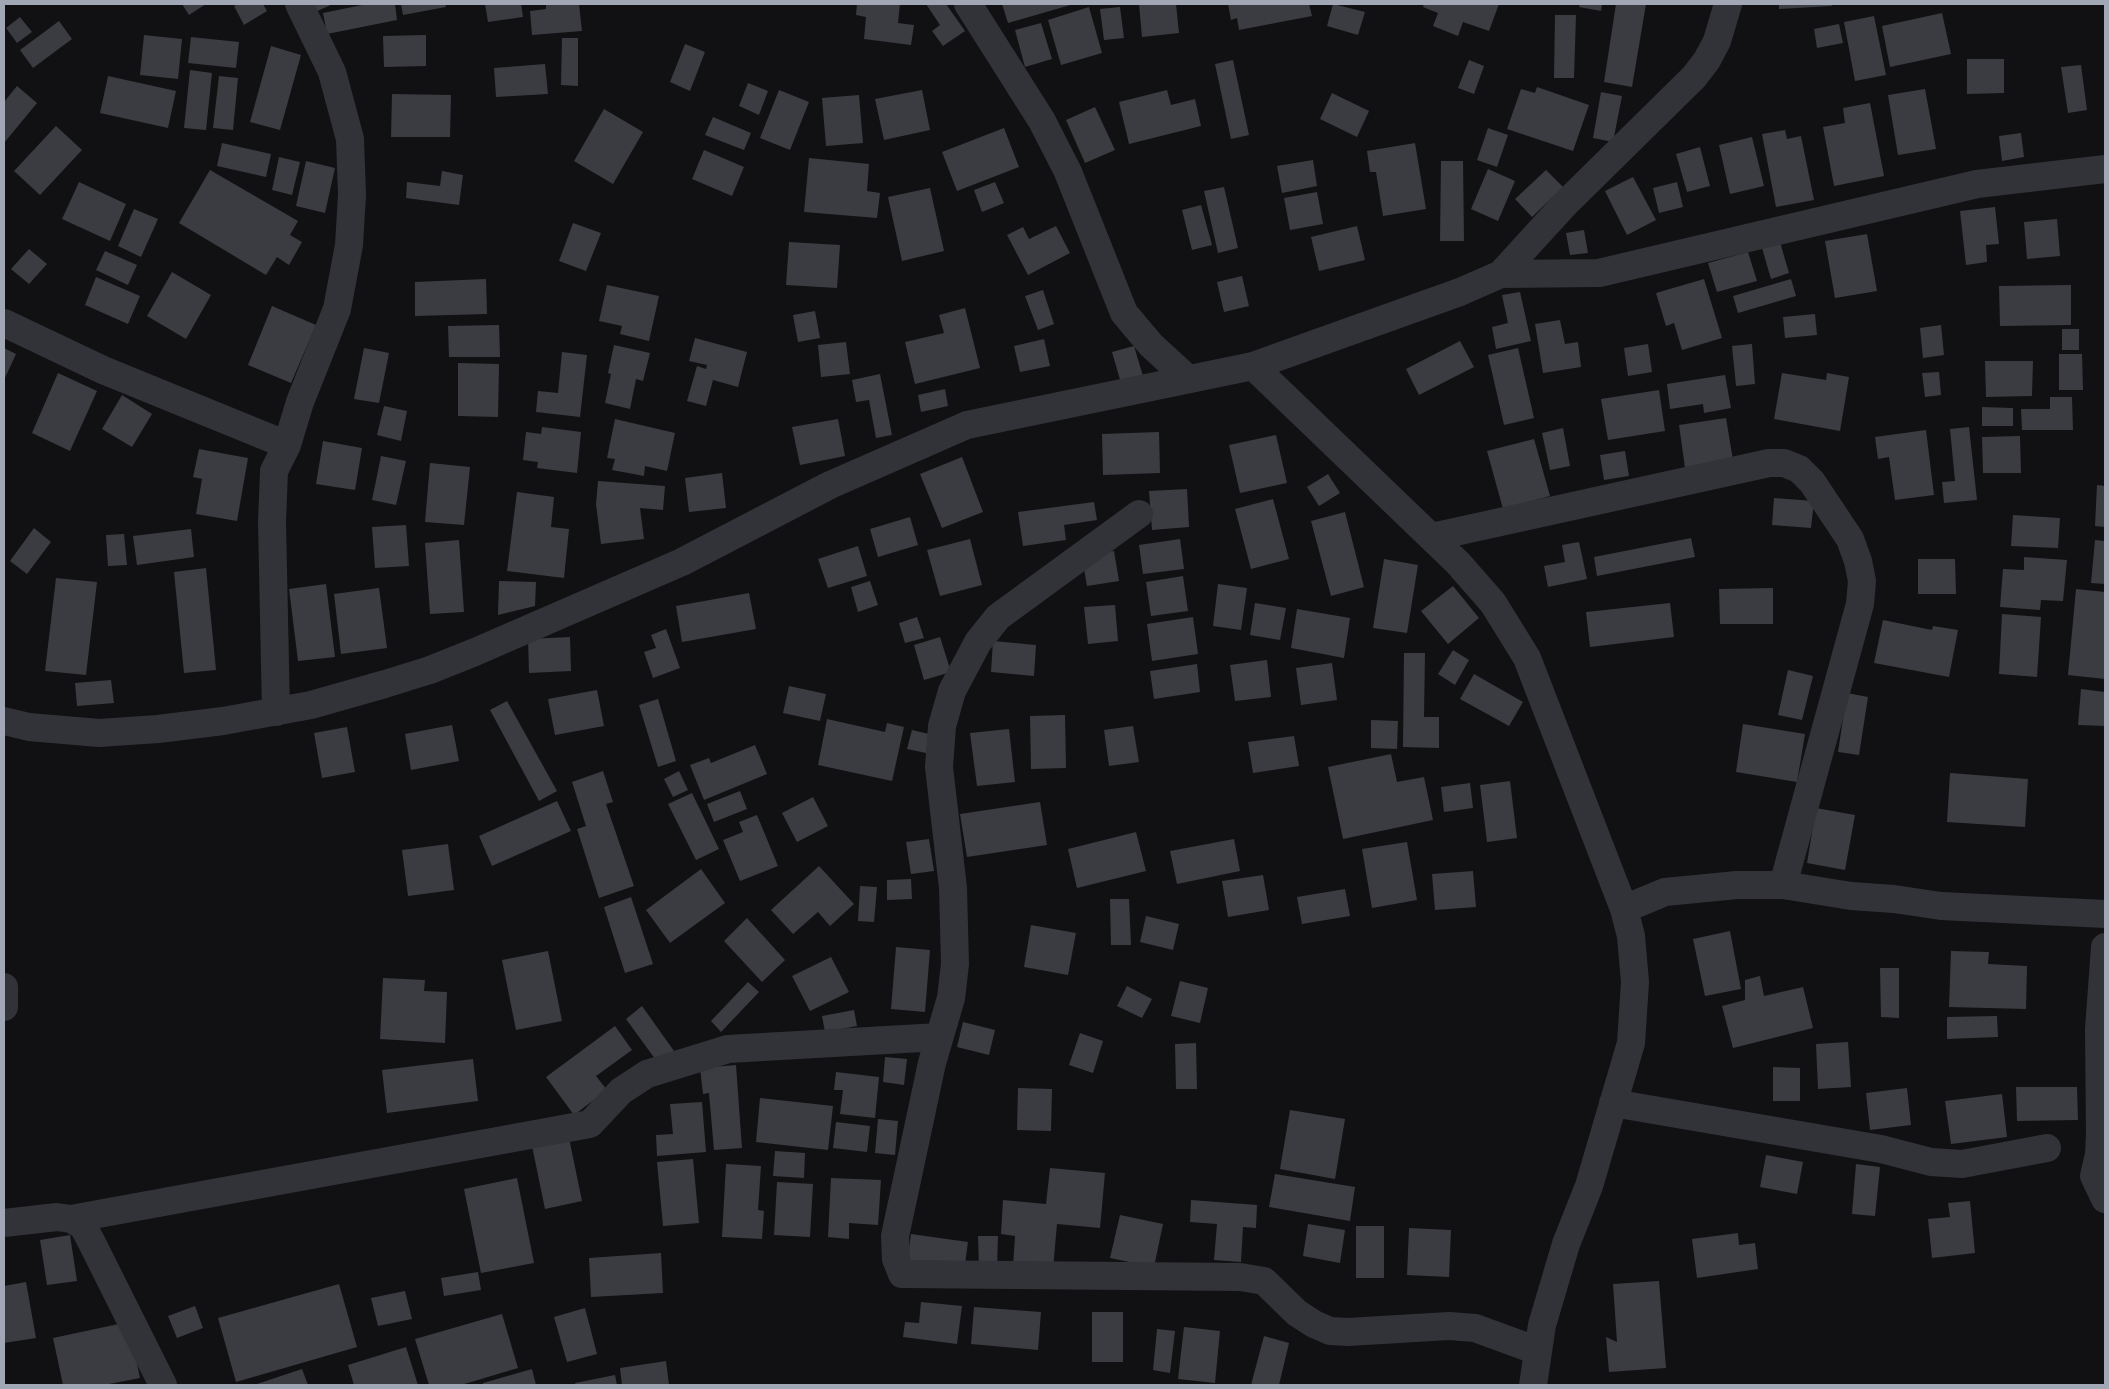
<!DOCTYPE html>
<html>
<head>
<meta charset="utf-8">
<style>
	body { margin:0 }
	#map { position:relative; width:2109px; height:1389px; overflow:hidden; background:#111113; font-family:Overpass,sans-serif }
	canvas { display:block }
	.frame { position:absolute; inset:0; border:5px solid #a1a7b5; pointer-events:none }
</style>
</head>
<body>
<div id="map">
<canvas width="2109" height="1389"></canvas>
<div class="frame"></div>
</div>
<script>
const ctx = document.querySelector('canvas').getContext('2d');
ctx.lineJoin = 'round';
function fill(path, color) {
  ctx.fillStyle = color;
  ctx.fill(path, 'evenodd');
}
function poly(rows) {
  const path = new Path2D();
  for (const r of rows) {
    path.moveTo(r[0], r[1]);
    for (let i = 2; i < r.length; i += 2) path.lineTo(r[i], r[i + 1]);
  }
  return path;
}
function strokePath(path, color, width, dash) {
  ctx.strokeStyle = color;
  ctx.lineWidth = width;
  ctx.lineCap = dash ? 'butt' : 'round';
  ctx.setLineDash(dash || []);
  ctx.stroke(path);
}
fill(poly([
	[182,4,206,4,189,15],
	[239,4,263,4,267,11,244,25,234,6],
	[312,4,333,4,315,12],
	[367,4,395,4,397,20,327,34,323,13],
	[401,4,445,4,446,7,403,15],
	[485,4,521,4,523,17,488,22],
	[546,4,579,4,582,31,532,35,530,11,546,9],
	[857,4,900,4,898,23,914,25,911,45,864,39,866,17,856,15],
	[926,4,946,4,965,31,943,46,932,31,940,25],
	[1002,4,1074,4,1008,23],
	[1139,4,1176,4,1179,33,1142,37],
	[1228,4,1309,4,1312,16,1239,30,1237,18,1231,20],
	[1333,4,1365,12,1358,35,1327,26],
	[1424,4,1499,4,1489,31,1463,22,1458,36,1433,26,1438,13,1423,7],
	[1580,4,1602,4,1601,11,1579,7],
	[1616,4,1646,4,1632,87,1604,82],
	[1779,4,1831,4,1832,6,1779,9],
	[1089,7,1102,53,1061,65,1048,20],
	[1120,7,1124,38,1104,40,1100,9],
	[1942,13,1951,54,1890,67,1882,26],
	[1555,15,1576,15,1574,78,1554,78],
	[1874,16,1886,75,1855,81,1844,22],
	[20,17,32,32,17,43,6,28],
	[59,21,72,39,33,68,20,50],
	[1041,23,1052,59,1025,67,1015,30],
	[1839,24,1843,43,1817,48,1814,29],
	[144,35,182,39,178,79,140,75],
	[426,35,426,66,384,67,383,36],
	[191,37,239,42,236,68,188,63],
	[562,38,578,38,578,86,561,85],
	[685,44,705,52,690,91,670,82],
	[271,46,301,55,280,130,250,122],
	[1967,59,2004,59,2004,93,1967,94],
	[1233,60,1249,135,1231,139,1215,64],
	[1469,60,1484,66,1474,94,1458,88],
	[545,64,548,94,496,97,494,68],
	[2081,65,2087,110,2068,113,2061,67],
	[190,70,212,73,206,130,184,128],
	[108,76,176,91,168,128,100,113],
	[219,76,238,78,233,130,213,128],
	[748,83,768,91,759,115,739,106],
	[17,86,37,103,4,143,4,102],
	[1537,87,1589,105,1573,151,1507,129,1521,89,1535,93],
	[1925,89,1936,149,1898,155,1888,95],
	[779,90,809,102,790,150,760,138],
	[922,90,930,130,884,140,875,99],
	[1167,90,1171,105,1195,99,1201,126,1129,144,1119,102],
	[1601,92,1622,96,1613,142,1593,138],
	[1332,93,1369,111,1357,137,1320,119],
	[392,94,451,95,450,137,391,137],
	[859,95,863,143,826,146,822,98],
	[1870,103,1884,176,1834,186,1823,127,1845,123,1843,108],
	[1095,107,1115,150,1085,163,1066,120],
	[604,109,643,132,613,184,574,161],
	[713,117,751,133,744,150,705,135],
	[56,126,82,150,40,195,14,171],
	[1004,128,1019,167,957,191,942,152],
	[1488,128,1508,135,1497,167,1477,160],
	[1785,130,1787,139,1801,136,1814,200,1776,207,1762,134],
	[2021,133,2024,157,2002,161,1999,136],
	[1752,137,1764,186,1730,194,1719,145],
	[222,143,271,154,266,177,217,166],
	[1415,143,1426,209,1383,216,1376,172,1370,172,1367,151],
	[1700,147,1710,186,1687,192,1676,154],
	[704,150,744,167,732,196,692,179],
	[279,157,300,162,292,195,272,190],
	[809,158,869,164,867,191,880,193,877,218,804,212],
	[1313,160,1317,186,1282,193,1277,166],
	[306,161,335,168,325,213,296,206],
	[1441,161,1463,161,1464,241,1440,241],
	[1488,169,1515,181,1498,221,1471,209],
	[210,170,298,221,290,235,302,242,289,265,277,257,266,275,179,223],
	[1546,170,1563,187,1532,217,1515,199],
	[442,171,463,175,459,205,406,198,407,182,440,186],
	[1633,177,1656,220,1627,235,1605,191],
	[79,182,126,204,110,241,62,219],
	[995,182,1004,203,982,212,974,190],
	[1677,182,1683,207,1659,213,1653,188],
	[1224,187,1238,248,1218,253,1204,191],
	[930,188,944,251,902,261,888,197],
	[1317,192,1323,224,1290,230,1284,198],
	[1201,205,1212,245,1192,250,1182,210],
	[1995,207,1999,244,1986,245,1987,262,1966,265,1960,211],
	[134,209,158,219,141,257,118,246],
	[2057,219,2060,256,2027,259,2024,222],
	[573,223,601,233,586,271,559,261],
	[1056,226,1070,253,1028,275,1007,235,1023,227,1029,239],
	[1357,226,1365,260,1319,271,1311,237],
	[1584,230,1588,253,1570,255,1566,233],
	[1867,234,1877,291,1835,298,1825,241],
	[789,242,840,245,837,288,786,285],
	[1780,242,1789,273,1771,279,1762,248],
	[29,249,47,264,29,284,11,269],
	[105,251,137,265,128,285,96,270],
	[1748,252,1757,281,1717,292,1708,263],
	[172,272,211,295,186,339,147,316],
	[1242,276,1249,306,1224,312,1217,282],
	[96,277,140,296,128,324,85,305],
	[486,279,487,314,415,316,415,282],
	[1704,279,1722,338,1682,350,1674,323,1666,326,1656,293],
	[1791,279,1796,296,1738,313,1733,296],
	[607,285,659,296,649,341,620,334,622,326,599,321],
	[2071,285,2071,325,2000,326,1999,286],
	[1043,290,1054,324,1038,330,1025,296],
	[1520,292,1531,341,1496,349,1492,327,1508,323,1502,295],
	[272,306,316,325,291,383,248,365],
	[965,308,980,368,915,384,905,342,944,333,939,315],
	[815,311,820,338,798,342,793,315],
	[1815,314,1817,335,1785,338,1783,317],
	[1560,320,1565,344,1578,342,1581,367,1543,373,1535,324],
	[499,325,500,357,449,357,448,326],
	[1941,325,1944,355,1923,358,1920,328],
	[2062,329,2079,329,2079,350,2062,350],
	[695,338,747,352,738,387,713,380,706,406,687,401,697,366,706,369,707,365,689,361],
	[1044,339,1050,366,1020,372,1014,346],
	[1460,341,1474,367,1419,395,1406,369],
	[846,342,850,374,821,377,818,345],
	[1648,344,1652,372,1628,376,1624,348],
	[1752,344,1755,384,1736,386,1732,346],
	[614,345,650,353,643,381,636,379,630,409,605,403,611,374,608,373],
	[1134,346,1145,383,1123,390,1112,352],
	[4,348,16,354,4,380],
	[364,348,389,353,379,403,354,399],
	[1518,348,1534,418,1504,425,1488,355],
	[562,352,587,355,580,417,536,412,538,391,558,393],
	[2059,354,2082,354,2083,390,2059,390],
	[1985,361,2033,361,2032,396,1986,397],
	[458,363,499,364,498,417,458,416],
	[1939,372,1941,395,1925,397,1922,373],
	[58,373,97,391,70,451,32,433],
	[1782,373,1826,380,1827,373,1849,377,1840,431,1774,419],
	[880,374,892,435,876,438,869,400,856,402,852,380],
	[1725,375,1731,408,1704,413,1703,404,1670,409,1667,384],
	[945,389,948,406,921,412,918,395],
	[1659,390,1665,431,1608,440,1601,399],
	[122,395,152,414,132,447,102,429],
	[2050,397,2072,397,2073,430,2022,430,2021,409,2050,409],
	[384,406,407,411,401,441,377,435],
	[1982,407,2013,408,2013,426,1982,426],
	[1726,418,1733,460,1685,468,1679,425],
	[615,419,675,433,667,471,645,466,644,476,612,470,615,459,607,458],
	[838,419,845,456,800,465,792,427],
	[542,427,581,432,577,473,537,468,538,462,523,460,526,432,541,434],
	[1969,427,1977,500,1944,503,1942,482,1955,481,1950,429],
	[1563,428,1570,466,1550,470,1542,433],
	[1926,430,1934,495,1895,500,1889,457,1878,459,1875,437],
	[1159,432,1160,473,1103,475,1102,434],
	[1276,435,1287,483,1240,493,1229,445],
	[2020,436,2021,473,1983,473,1982,437],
	[1534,439,1550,496,1503,509,1487,451],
	[323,441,362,448,355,490,316,484],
	[199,449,248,458,237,521,196,514,202,479,193,477],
	[1625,451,1629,476,1604,480,1600,455],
	[381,456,406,461,396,505,372,500],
	[962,457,983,512,942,528,920,474],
	[430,463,470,467,464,525,425,522],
	[722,473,726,508,689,512,685,478],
	[1328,474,1340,493,1319,506,1307,487],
	[598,481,665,486,663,510,640,508,644,539,601,544,596,504],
	[2097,485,2105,486,2105,527,2095,526],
	[1187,489,1189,527,1152,530,1149,491],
	[517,492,554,497,551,527,569,529,564,578,507,571],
	[1774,498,1814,501,1811,528,1772,525],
	[1273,499,1289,559,1251,569,1235,509],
	[1094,502,1097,520,1064,525,1066,540,1023,546,1018,512],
	[1345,512,1364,587,1331,596,1311,521],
	[2013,515,2060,518,2058,548,2011,546],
	[910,517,918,545,878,557,870,529],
	[406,525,409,566,375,568,372,527],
	[34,528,51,542,27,574,10,561],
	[191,529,194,557,137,565,133,536],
	[124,534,127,565,108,566,106,535],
	[1691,538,1695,557,1597,576,1594,557],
	[970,539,982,585,940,596,927,550],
	[1180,539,1184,569,1143,574,1139,545],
	[459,540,464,612,430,614,425,543],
	[2095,540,2105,541,2105,584,2091,583],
	[1579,542,1587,579,1548,587,1544,566,1565,562,1562,545],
	[858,546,867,576,828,588,818,559],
	[1114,551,1119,581,1087,586,1082,557],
	[2024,557,2067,560,2063,601,2041,600,2040,610,2000,607,2003,569,2024,570],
	[1384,559,1418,565,1407,633,1373,628],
	[1918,559,1955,559,1956,594,1918,594],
	[206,568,216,670,184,673,174,572],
	[1183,576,1188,611,1151,616,1146,582],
	[56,578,97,582,86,675,45,671],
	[499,581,536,582,535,606,498,615],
	[870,581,878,605,858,612,851,587],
	[326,584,335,657,298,661,289,589],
	[1218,584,1247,588,1241,630,1213,626],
	[1453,586,1479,618,1448,644,1421,611],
	[379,588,387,648,341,654,334,594],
	[1773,588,1773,624,1720,624,1719,589],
	[2076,589,2105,592,2105,679,2068,675],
	[749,593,756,629,682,642,676,606],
	[1255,603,1286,608,1280,640,1250,635],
	[1670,603,1674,637,1590,647,1586,612],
	[1115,605,1118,641,1088,644,1084,607],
	[1297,609,1350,618,1344,658,1291,648],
	[2002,614,2041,617,2037,677,1999,674],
	[917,617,924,638,905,643,899,623],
	[1193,617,1198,654,1152,661,1147,624],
	[1883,620,1932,630,1933,626,1958,630,1949,677,1874,663],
	[666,629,680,668,653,678,644,652,656,648,651,635],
	[570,637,571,671,529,673,528,639],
	[940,637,951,672,924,680,914,645],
	[993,641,1036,645,1034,676,991,672],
	[1453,650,1469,660,1455,685,1438,674],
	[1404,653,1425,653,1424,717,1439,717,1439,748,1403,747],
	[1267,660,1271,697,1235,701,1230,665],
	[1332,663,1337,700,1301,705,1296,668],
	[1197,664,1200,692,1154,699,1150,671],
	[1788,670,1813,676,1802,720,1778,715],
	[1474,674,1523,702,1509,726,1460,699],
	[111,680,114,703,77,706,75,683],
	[789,686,826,694,820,721,783,713],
	[2081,689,2105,692,2105,726,2078,725],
	[597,690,604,726,555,735,548,699],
	[1847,693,1868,697,1859,755,1838,752],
	[658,699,676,761,658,767,639,705],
	[507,701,557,791,539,801,490,710],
	[1065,715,1066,768,1031,769,1030,716],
	[827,719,885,732,887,723,904,727,892,781,818,765],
	[1371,720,1398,721,1397,749,1371,748],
	[1743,724,1805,734,1797,782,1736,772],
	[452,725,459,761,411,770,405,734],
	[1133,726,1139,762,1109,766,1104,730],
	[347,727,355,772,322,778,314,733],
	[1009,729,1015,782,977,786,970,733],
	[912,730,929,734,926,753,907,749],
	[1294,736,1299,766,1253,773,1248,742],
	[755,745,767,774,704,800,690,765,709,758,711,763],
	[1391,754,1397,782,1424,777,1433,820,1343,839,1328,767],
	[603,771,613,802,606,804,634,886,599,898,577,829,586,826,572,782],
	[679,771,688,790,673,797,664,779],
	[1950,773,2028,779,2025,827,1947,822],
	[1510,781,1517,838,1487,842,1480,785],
	[1470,783,1473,808,1444,812,1441,787],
	[740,791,747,809,714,822,707,804],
	[692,793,719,849,696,860,668,804],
	[813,797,828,826,797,842,782,813],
	[557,801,571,831,492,866,479,836],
	[1040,802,1047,845,967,857,960,814],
	[1816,808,1855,815,1845,870,1807,863],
	[757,815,778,866,740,881,723,840,743,832,739,822],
	[1136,832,1146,871,1077,888,1068,849],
	[929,839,934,871,911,874,906,842],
	[1234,839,1240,871,1177,884,1170,851],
	[1407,842,1417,900,1372,908,1362,849],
	[448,844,454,890,408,896,402,850],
	[819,866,854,904,830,926,818,912,793,934,771,910],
	[701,869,725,903,670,943,646,910],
	[1473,871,1476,907,1435,910,1432,874],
	[1263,875,1269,910,1228,917,1222,881],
	[911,879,912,899,887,900,887,880],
	[860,886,877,887,874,922,858,921],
	[1345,889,1350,916,1302,924,1297,897],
	[631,897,653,964,625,973,604,907],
	[1110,899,1129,899,1131,945,1111,945],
	[1146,916,1179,924,1173,950,1140,942],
	[747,918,785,960,762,982,724,941],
	[1031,925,1076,933,1068,975,1024,967],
	[1730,931,1741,989,1705,996,1693,939],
	[896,947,930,950,925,1012,891,1009],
	[548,951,562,1021,516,1030,502,960],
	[1951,951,1989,952,1988,964,2027,966,2026,1009,1949,1007],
	[831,957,849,992,810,1011,792,976],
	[1880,968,1899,968,1899,1018,1881,1017],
	[1760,976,1764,996,1803,987,1813,1028,1733,1048,1722,1006,1745,1000,1745,980],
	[383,978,425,980,424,991,447,992,445,1043,380,1039],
	[1180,981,1208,988,1200,1023,1171,1016],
	[748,982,759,992,721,1032,711,1021],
	[1127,986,1152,999,1142,1018,1117,1006],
	[642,1006,674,1051,658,1063,626,1019],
	[854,1010,857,1026,825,1032,822,1016],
	[1997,1016,1998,1037,1947,1039,1947,1017],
	[963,1022,995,1030,989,1055,957,1047],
	[615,1026,632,1050,596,1076,607,1090,574,1115,546,1077],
	[1080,1033,1103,1041,1093,1073,1069,1065],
	[1848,1042,1851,1087,1818,1089,1816,1044],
	[1196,1043,1197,1089,1176,1089,1175,1044],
	[885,1057,907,1059,904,1085,883,1082],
	[473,1059,478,1101,387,1113,382,1070],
	[736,1065,742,1148,714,1150,709,1093,703,1094,700,1068],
	[1773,1067,1800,1068,1800,1101,1773,1101],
	[836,1072,879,1077,875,1118,840,1114,843,1090,834,1090],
	[2016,1087,2077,1087,2078,1120,2017,1121],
	[1018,1088,1052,1089,1051,1131,1017,1130],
	[1907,1088,1911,1125,1870,1130,1866,1093],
	[2002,1094,2007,1137,1951,1144,1945,1101],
	[760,1098,833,1106,828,1150,756,1142],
	[702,1102,706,1152,657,1156,656,1135,673,1134,670,1104],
	[1290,1110,1345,1119,1335,1179,1280,1169],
	[878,1119,898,1121,895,1155,875,1153],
	[836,1122,870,1126,867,1152,833,1148],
	[569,1138,582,1201,545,1209,532,1146],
	[775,1151,805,1153,804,1178,773,1176],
	[1766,1155,1803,1162,1797,1194,1760,1187],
	[693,1159,699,1223,663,1226,657,1162],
	[726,1164,761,1166,758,1210,764,1211,762,1239,722,1237],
	[1856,1164,1880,1167,1875,1216,1852,1214],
	[1050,1168,1105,1173,1100,1228,1057,1224,1053,1269,1013,1266,1015,1236,1001,1234,1003,1200,1046,1204],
	[1275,1174,1355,1187,1350,1221,1269,1207],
	[517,1178,534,1263,481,1273,464,1189],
	[831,1178,881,1180,878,1225,849,1223,849,1239,828,1237],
	[777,1182,813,1184,810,1237,774,1235],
	[1191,1200,1257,1205,1256,1228,1243,1227,1241,1262,1214,1260,1217,1224,1190,1222],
	[1970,1201,1975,1253,1932,1258,1928,1219,1950,1217,1948,1203],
	[1120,1215,1163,1224,1154,1267,1110,1258],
	[1308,1224,1345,1230,1340,1263,1303,1256],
	[1356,1226,1384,1226,1384,1278,1356,1278],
	[1409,1228,1451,1230,1449,1277,1407,1275],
	[1738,1233,1739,1245,1755,1243,1758,1269,1697,1278,1692,1239],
	[911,1234,968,1242,964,1271,907,1263],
	[70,1235,77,1281,47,1285,40,1240],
	[978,1236,998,1236,997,1268,979,1268],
	[661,1253,663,1293,591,1297,589,1258],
	[478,1272,481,1290,444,1296,441,1278],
	[1659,1281,1666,1368,1609,1372,1606,1337,1617,1342,1613,1284],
	[26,1282,36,1338,4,1343,4,1286],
	[339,1284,357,1347,236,1382,218,1318],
	[405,1291,412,1319,378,1326,371,1298],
	[921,1302,962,1306,957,1344,903,1337,905,1322,919,1323],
	[195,1306,203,1328,177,1338,168,1316],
	[974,1307,1041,1312,1038,1350,971,1344],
	[585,1308,597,1354,567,1362,554,1317],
	[1092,1312,1123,1312,1123,1362,1092,1362],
	[502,1314,518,1368,461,1385,429,1385,415,1339],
	[128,1322,140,1378,104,1385,63,1385,53,1338],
	[1184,1327,1220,1331,1215,1383,1178,1379],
	[1157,1329,1175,1331,1170,1373,1153,1370],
	[1264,1336,1289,1343,1279,1385,1251,1385],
	[406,1347,418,1385,354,1385,348,1365],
	[666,1361,669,1385,622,1385,620,1368],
	[302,1369,308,1385,254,1385],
	[532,1369,536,1385,483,1385,483,1383],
	[615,1375,617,1385,576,1385,575,1383]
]), '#3a3c41');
strokePath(poly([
	[968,4,1042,121,1068,172,1124,313,1151,345,1187,378],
	[1501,274,1564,205,1694,77,1707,60,1717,41,1728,4],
	[4,323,103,370,287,445],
	[1253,366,1458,563,1493,603,1527,658,1624,909,1631,936,1635,982,1631,1043,1589,1186,1566,1244,1542,1325,1533,1385],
	[1139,514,998,617,978,642,952,691,942,726,939,767,953,888,955,964,951,998,932,1063,895,1236,896,1259,902,1274,1240,1277,1264,1281,1297,1313,1314,1324,1330,1331,1348,1332,1449,1326,1475,1328,1538,1351],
	[1432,537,1769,463,1784,463,1799,469,1812,482,1850,539,1858,561,1862,581,1860,604,1783,885],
	[276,712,272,522,274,471,287,445,300,402,337,309,349,245,352,195,350,139,332,72,299,4],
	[4,721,29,727,99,733,158,729,223,721,311,705,385,684,430,670,475,652,682,562,830,485,967,425,1253,366,1460,292,1501,274,1599,273,1977,184,2105,169],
	[1624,909,1665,892,1737,885,1783,885,1851,896,1894,899,1941,906,2105,914],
	[2105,947,2099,1029,2100,1134,2099,1154,2094,1176,2105,1199],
	[4,987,4,1007],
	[1613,1103,1881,1149,1931,1162,1962,1164,2047,1148],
	[71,1219,83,1226,91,1241,163,1385],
	[4,1223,57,1217,71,1219,590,1124,621,1091,647,1074,728,1049,939,1037]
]), '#323338', 28);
</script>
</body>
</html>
